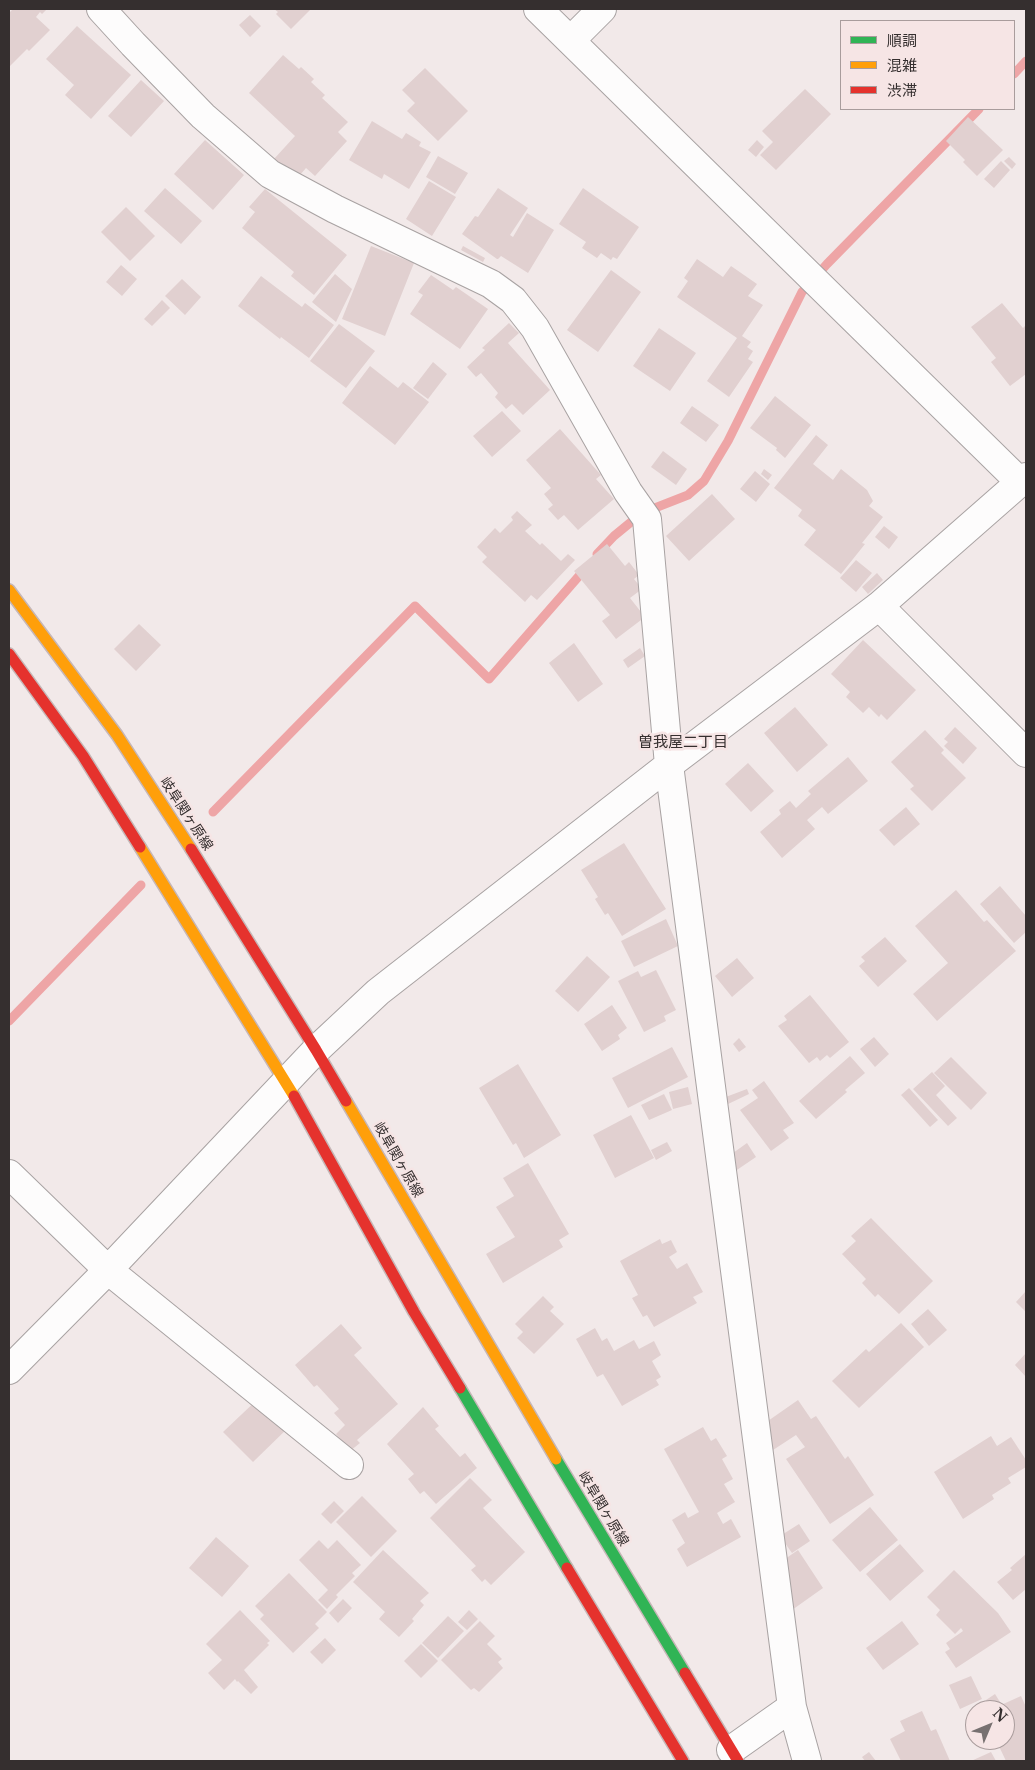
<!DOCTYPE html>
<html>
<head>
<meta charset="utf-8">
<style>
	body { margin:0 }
	#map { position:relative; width:1035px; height:1770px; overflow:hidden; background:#f2e9e9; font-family:"Libre Baskerville","Noto Sans JP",serif }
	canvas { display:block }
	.frame { position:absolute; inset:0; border:10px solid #352f2f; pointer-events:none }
	.legend { position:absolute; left:840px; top:20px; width:175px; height:90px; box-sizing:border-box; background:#f6e5e5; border:1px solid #a99c9c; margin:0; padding:6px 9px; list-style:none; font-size:15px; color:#352f2f }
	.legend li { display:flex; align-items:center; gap:10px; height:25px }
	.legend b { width:25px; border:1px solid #a99c9c }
	.north { position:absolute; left:965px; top:1700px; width:50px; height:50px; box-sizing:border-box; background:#f6e5e5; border:1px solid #a99c9c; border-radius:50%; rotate:45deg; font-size:14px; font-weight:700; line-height:20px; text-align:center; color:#352f2f }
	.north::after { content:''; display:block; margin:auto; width:18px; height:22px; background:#777070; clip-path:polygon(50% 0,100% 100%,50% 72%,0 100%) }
</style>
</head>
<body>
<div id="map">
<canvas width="1035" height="1770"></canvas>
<div class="frame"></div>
<ul class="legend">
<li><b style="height:6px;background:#30b455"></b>順調</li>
<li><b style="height:6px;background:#ff9f0a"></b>混雑</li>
<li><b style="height:6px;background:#e5322d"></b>渋滞</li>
</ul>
<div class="north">N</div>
</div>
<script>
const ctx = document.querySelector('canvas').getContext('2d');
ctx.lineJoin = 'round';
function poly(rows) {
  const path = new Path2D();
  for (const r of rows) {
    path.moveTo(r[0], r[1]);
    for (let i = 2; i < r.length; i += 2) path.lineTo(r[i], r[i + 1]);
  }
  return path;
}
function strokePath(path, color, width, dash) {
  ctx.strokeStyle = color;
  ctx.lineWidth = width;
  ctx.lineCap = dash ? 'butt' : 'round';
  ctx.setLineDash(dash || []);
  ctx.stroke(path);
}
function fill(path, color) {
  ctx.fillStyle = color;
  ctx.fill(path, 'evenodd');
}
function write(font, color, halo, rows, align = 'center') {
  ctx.font = font + ' "Libre Baskerville","Noto Sans JP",serif';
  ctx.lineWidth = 5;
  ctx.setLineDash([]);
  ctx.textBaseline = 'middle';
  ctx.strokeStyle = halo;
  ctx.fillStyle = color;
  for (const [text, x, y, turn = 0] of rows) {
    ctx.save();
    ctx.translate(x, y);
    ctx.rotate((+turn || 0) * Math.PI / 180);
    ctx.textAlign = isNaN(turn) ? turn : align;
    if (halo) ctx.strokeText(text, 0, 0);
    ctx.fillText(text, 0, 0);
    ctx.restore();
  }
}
strokePath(poly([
	[1014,74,1026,61],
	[597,554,614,536,642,513,688,495,704,481,728,441,802,292,827,264,979,109],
	[213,812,415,606,489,679,586,568],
	[9,1021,141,885]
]), '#eea5a6', 9);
fill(poly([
	[13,9,47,9,42,14,40,12,36,17,50,30,29,51,27,49,9,67,9,13],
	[274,9,311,9,291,29,276,14,278,12],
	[250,15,261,26,250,37,239,25],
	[77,26,131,75,91,119,65,95,74,85,46,59],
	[283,55,299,69,301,67,314,79,311,82,325,95,322,98,348,122,338,132,347,141,315,176,306,168,300,175,274,159,295,136,249,93],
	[425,68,468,111,438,141,407,111,415,103,402,90],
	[141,80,164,101,131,137,108,116],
	[805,89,831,114,776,170,760,155,773,142,762,131],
	[968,117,1003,150,977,176,963,162,965,160,946,141],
	[372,121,402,139,406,133,421,142,419,146,431,152,409,189,384,174,382,179,349,160],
	[205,140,244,175,213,210,174,174],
	[757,140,764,147,756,157,748,150],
	[438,156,468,173,455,194,426,177],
	[1009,157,1016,164,1012,169,1004,161],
	[1001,161,1010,170,994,188,984,179],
	[429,181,456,197,432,236,406,219],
	[165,188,202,221,181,244,144,211],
	[498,188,528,208,510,235,513,237,527,213,554,230,528,273,501,256,498,259,497,259,462,234,475,216,478,217],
	[583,188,639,227,617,259,613,257,611,260,601,253,597,258,582,248,586,242,559,224],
	[265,189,347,255,314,295,291,276,294,272,242,228,255,212,249,207],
	[126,207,155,236,130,261,101,232],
	[371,246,414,263,385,336,342,319],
	[463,246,485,258,483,262,461,250],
	[697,259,723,277,731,266,757,284,748,296,763,305,742,336,751,342,747,347,753,351,748,359,753,362,729,397,707,381,737,338,677,297,688,281,684,278],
	[121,265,137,279,122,296,106,282],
	[611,270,641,292,598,352,567,330],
	[335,274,352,289,336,322,312,302],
	[431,275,453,290,456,287,488,309,460,349,410,314,423,295,418,292],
	[261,276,302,307,305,303,334,325,309,358,281,337,280,339,238,306],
	[182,279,201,297,185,315,165,296],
	[162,300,170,308,152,326,144,319],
	[1002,303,1023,328,1026,325,1026,374,1010,386,991,362,996,358,971,327],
	[509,323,519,333,508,343,550,390,523,415,512,404,506,409,495,397,498,393,481,373,476,377,467,367,485,350,482,348],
	[339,324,375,351,346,388,310,361],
	[659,328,696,353,670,391,633,366],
	[433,362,447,374,428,399,413,388],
	[370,366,398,388,403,382,429,402,395,445,342,403],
	[775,396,811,425,785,458,776,450,777,448,750,428],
	[692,406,719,425,706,442,680,423],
	[502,411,521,431,492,457,473,436],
	[560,429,601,475,596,479,614,499,578,530,564,515,558,520,548,509,553,505,544,494,551,488,526,460],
	[816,435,828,445,813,464,833,480,841,469,867,490,873,501,869,506,883,517,862,543,865,544,841,574,804,545,816,530,798,516,802,510,774,488],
	[663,451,687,469,676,485,651,467],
	[764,469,772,475,768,480,761,474],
	[755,471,770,484,756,502,740,489],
	[712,494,735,519,689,561,666,536],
	[517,511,532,525,525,531,540,545,542,543,561,561,568,554,575,560,537,600,531,595,525,602,482,562,487,557,477,547,495,528,500,533,513,520,511,517],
	[884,526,898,537,889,549,875,537],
	[607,544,625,566,629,562,639,575,634,579,642,589,630,598,645,617,616,639,602,621,610,615,574,571],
	[856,560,872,573,856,592,840,578],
	[877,573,883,580,868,594,862,587],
	[139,624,161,645,136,671,114,649],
	[863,640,916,690,887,720,881,714,879,717,869,707,863,713,846,697,850,692,831,674],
	[574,643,603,684,578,702,549,663],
	[640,648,645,656,628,668,623,660],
	[795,707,828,745,797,772,764,733],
	[955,727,977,748,963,764,944,746,948,742,944,739],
	[925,730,944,750,941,753,966,778,932,811,910,789,914,786,891,762],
	[848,757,868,781,828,814,822,807,807,820,815,829,782,858,760,832,781,814,779,810,790,801,796,808,811,794,808,791],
	[748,763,774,791,751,812,725,784],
	[906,807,920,824,894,846,879,830],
	[624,843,666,909,622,936,608,913,605,915,595,899,598,897,581,870],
	[1000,886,1026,916,1026,932,1014,943,980,904],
	[956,890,984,922,987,920,1016,951,937,1021,913,994,948,963,915,926],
	[666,919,678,946,634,967,621,941],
	[885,937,907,961,878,987,859,966,865,961,861,957],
	[587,956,610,977,578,1012,555,991],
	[737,958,754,978,732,997,715,976],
	[656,970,676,1010,664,1016,666,1021,644,1032,618,981,638,971,641,977],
	[810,995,849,1042,830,1058,827,1055,820,1061,817,1057,809,1063,778,1026,787,1020,784,1016],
	[612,1005,627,1028,618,1035,620,1039,602,1051,584,1024],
	[874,1037,889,1054,875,1067,860,1049],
	[739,1038,746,1047,739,1052,733,1044],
	[672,1047,688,1077,628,1108,612,1078],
	[850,1056,865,1073,845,1090,847,1092,816,1119,799,1101],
	[951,1057,987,1093,971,1110,934,1073],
	[518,1064,561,1135,524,1158,516,1143,513,1145,479,1088],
	[932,1072,945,1086,936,1095,957,1118,948,1126,913,1089],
	[764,1081,794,1123,783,1130,789,1138,771,1151,740,1110,758,1098,752,1090],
	[688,1087,692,1104,673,1109,669,1092],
	[909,1088,938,1120,930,1127,901,1095],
	[747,1089,749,1094,726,1105,723,1098],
	[664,1094,672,1110,649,1120,641,1105],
	[631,1115,654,1158,615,1178,593,1135],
	[667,1142,672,1151,656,1160,651,1150],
	[747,1143,756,1157,728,1176,719,1163],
	[528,1163,569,1234,559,1240,563,1247,503,1283,486,1254,515,1237,496,1207,514,1196,503,1178],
	[871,1218,933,1281,899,1314,878,1294,875,1297,862,1283,866,1279,842,1254,856,1241,851,1236],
	[660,1239,662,1244,671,1240,677,1252,669,1257,677,1269,687,1263,703,1292,693,1297,697,1303,654,1327,647,1315,643,1317,632,1298,638,1295,620,1261],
	[1026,1291,1026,1312,1016,1302],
	[543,1296,554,1307,550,1311,564,1324,534,1354,517,1338,523,1332,515,1324],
	[928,1309,947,1330,929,1346,911,1324],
	[901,1323,924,1347,859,1408,832,1381,866,1349,869,1352],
	[341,1324,362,1348,354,1355,398,1404,357,1440,360,1443,350,1451,336,1434,345,1425,334,1413,339,1409,317,1385,314,1387,295,1365],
	[595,1328,602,1341,607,1338,614,1351,634,1340,639,1349,654,1341,661,1355,652,1361,661,1377,656,1380,659,1385,622,1406,603,1374,597,1377,576,1339],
	[1026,1353,1026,1377,1015,1365],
	[261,1396,290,1426,253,1462,223,1432],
	[798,1400,811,1419,816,1416,845,1459,848,1456,874,1495,830,1524,786,1459,805,1447,796,1435,770,1452,755,1430],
	[423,1407,439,1426,435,1429,460,1457,465,1453,477,1468,436,1504,424,1491,420,1494,408,1479,414,1474,387,1444],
	[703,1427,711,1441,716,1438,727,1456,722,1459,733,1479,724,1484,735,1502,717,1513,723,1524,731,1519,741,1537,687,1567,677,1549,685,1543,672,1520,685,1512,688,1518,699,1512,664,1449],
	[991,1436,997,1446,1011,1437,1026,1460,1026,1467,1008,1478,1011,1483,992,1495,994,1499,963,1519,934,1472],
	[470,1478,492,1500,483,1508,525,1552,491,1585,485,1579,482,1582,471,1570,476,1566,430,1518],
	[362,1496,397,1531,371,1557,336,1522],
	[334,1501,344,1511,331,1524,321,1514],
	[870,1507,898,1540,860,1572,832,1540],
	[799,1524,810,1541,792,1553,780,1536],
	[216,1537,249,1566,222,1597,189,1568],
	[319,1540,328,1549,337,1540,361,1565,352,1573,355,1576,336,1595,338,1597,327,1609,318,1600,328,1590,299,1560],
	[900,1544,924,1571,890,1601,866,1574],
	[383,1550,429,1593,420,1601,424,1605,412,1619,414,1621,399,1637,379,1619,385,1612,353,1582],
	[798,1550,823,1588,792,1610,775,1566],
	[1026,1554,1026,1589,1013,1600,997,1582,1012,1570,1010,1568],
	[954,1570,998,1613,1011,1632,956,1668,945,1652,950,1649,946,1643,963,1631,961,1628,955,1634,936,1615,940,1610,927,1597],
	[289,1573,327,1612,315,1624,319,1628,293,1653,260,1619,264,1615,255,1606],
	[343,1599,352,1608,338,1623,329,1613],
	[240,1610,270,1641,267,1643,269,1645,244,1670,258,1687,251,1694,238,1681,237,1682,235,1679,224,1690,208,1673,222,1660,206,1644],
	[469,1610,478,1619,467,1630,458,1622],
	[448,1616,464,1631,438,1658,422,1643],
	[480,1621,495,1636,487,1644,502,1659,498,1662,503,1668,479,1692,474,1688,471,1690,441,1660],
	[902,1621,919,1644,883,1670,866,1648],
	[325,1638,336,1650,322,1664,310,1652],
	[421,1644,438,1661,421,1678,404,1661],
	[971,1676,982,1699,960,1709,949,1685],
	[995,1694,1000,1702,990,1707,986,1700],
	[1021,1696,1026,1707,1026,1761,1006,1761,996,1740,1005,1740,1005,1710,990,1710],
	[922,1711,931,1731,936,1729,950,1761,901,1761,890,1739,905,1731,900,1721],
	[869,1752,876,1761,865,1761,862,1757],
	[991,1752,996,1761,971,1761]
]), '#e1d0d0');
const street = poly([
	[101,9,133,44,203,116,270,174,335,209,491,284,513,300,535,328,628,492,647,519,669,765,792,1707,731,1750],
	[538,9,1020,482],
	[571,40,602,9],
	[879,606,1026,753],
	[9,1174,108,1270,349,1465],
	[9,1370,108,1270,316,1050,378,992,669,765,879,606,1026,477],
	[792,1707,807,1761]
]);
const fast = poly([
	[460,1388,567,1568],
	[556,1459,685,1673]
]);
const slow = poly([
	[9,590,117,735,191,849],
	[140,847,294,1096],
	[346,1101,556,1459]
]);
const jam = poly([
	[9,654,83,756,140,847],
	[191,849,316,1050,346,1101],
	[294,1096,414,1312,460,1388],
	[567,1568,683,1761],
	[685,1673,738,1761]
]);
strokePath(street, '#a8a2a2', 30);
strokePath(fast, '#c6b7b7', 14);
strokePath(slow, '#c6b7b7', 14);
strokePath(jam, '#c6b7b7', 14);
strokePath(street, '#fdfcfc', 28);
strokePath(fast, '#30b455', 11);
strokePath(slow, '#ff9f0a', 11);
strokePath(jam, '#e5322d', 11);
write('14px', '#352f2f', '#f6e5e5', [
	["岐阜関ヶ原線",186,814,57],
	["岐阜関ヶ原線",398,1160,60],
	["岐阜関ヶ原線",603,1509,59]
]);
write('15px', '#352f2f', '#f6e5e5', [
	["曽我屋二丁目",683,743]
]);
</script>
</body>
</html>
